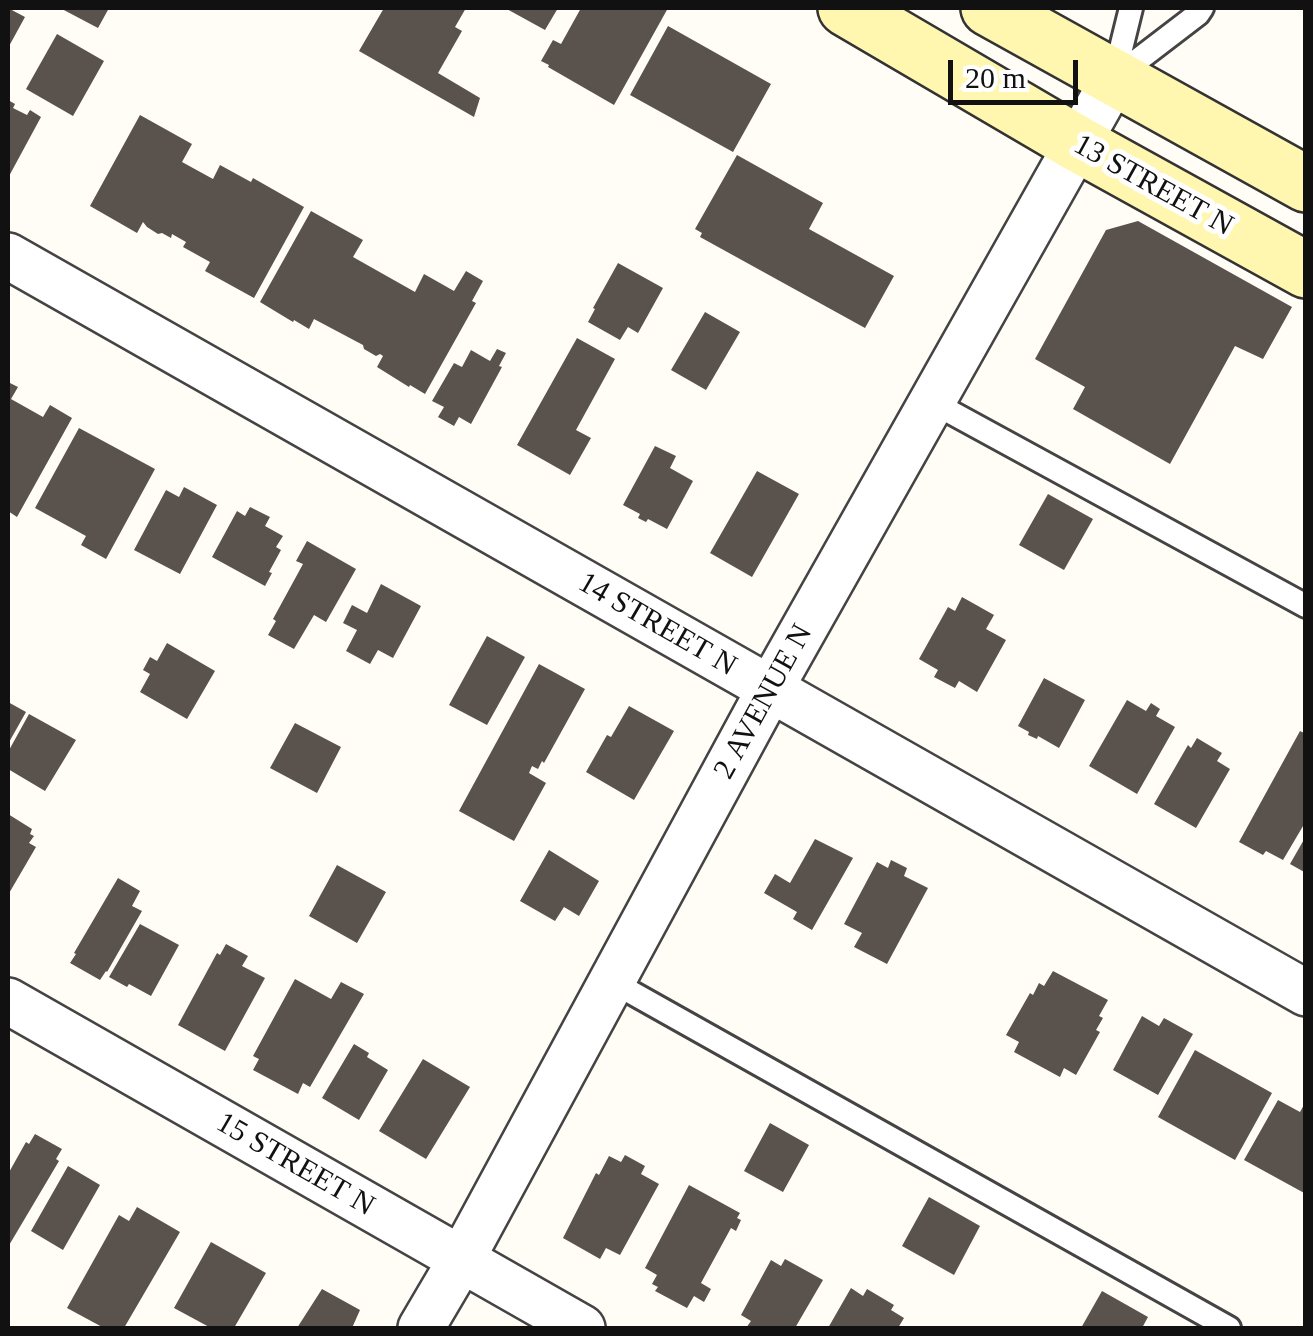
<!DOCTYPE html>
<html>
<head>
<meta charset="utf-8">
<style>
	body { margin:0 }
	#map { position:relative; width:1313px; height:1336px; overflow:hidden; background:#fffdf5; font-family:"Times New Roman",serif }
	canvas { display:block }
	.frame { position:absolute; inset:0; border:10px solid #111; pointer-events:none }
	.scale { position:absolute; left:948px; top:60px; width:130px; height:45px; box-sizing:border-box; border:5px solid #111; border-top:0; padding-left:12px; font-size:30px; line-height:35px; white-space:nowrap; color:#111; -webkit-text-stroke:8px #fff; paint-order:stroke }
</style>
</head>
<body>
<div id="map">
<canvas width="1313" height="1336"></canvas>
<div class="frame"></div>
<div class="scale">20 m</div>
</div>
<script>
const ctx = document.querySelector('canvas').getContext('2d');
ctx.lineJoin = 'round';
function fill(path, color) {
  ctx.fillStyle = color;
  ctx.fill(path, 'evenodd');
}
function poly(rows) {
  const path = new Path2D();
  for (const r of rows) {
    path.moveTo(r[0], r[1]);
    for (let i = 2; i < r.length; i += 2) path.lineTo(r[i], r[i + 1]);
  }
  return path;
}
function strokePath(path, color, width, dash) {
  ctx.strokeStyle = color;
  ctx.lineWidth = width;
  ctx.lineCap = dash ? 'butt' : 'round';
  ctx.setLineDash(dash || []);
  ctx.stroke(path);
}
function write(font, color, halo, rows, align = 'center') {
  ctx.font = font + ' "Times New Roman",serif';
  ctx.lineWidth = 10;
  ctx.setLineDash([]);
  ctx.textBaseline = 'middle';
  ctx.strokeStyle = halo;
  ctx.fillStyle = color;
  for (const [text, x, y, turn = 0] of rows) {
    ctx.save();
    ctx.translate(x, y);
    ctx.rotate((+turn || 0) * Math.PI / 180);
    ctx.textAlign = isNaN(turn) ? turn : align;
    if (halo) ctx.strokeText(text, 0, 0);
    ctx.fillText(text, 0, 0);
    ctx.restore();
  }
}
fill(poly([
	[8,8,25,17,8,48],
	[60,8,109,8,98,28],
	[384,8,466,8,455,27,462,31,438,73,480,98,474,117,359,51],
	[505,8,558,8,545,30],
	[581,8,668,8,614,105,548,67,549,65,541,61,553,40,561,44],
	[668,26,771,84,733,152,630,95],
	[57,34,104,61,73,116,26,89],
	[8,100,15,104,13,108,27,115,30,110,41,117,8,178],
	[140,115,192,144,182,162,213,179,220,165,251,182,253,178,304,207,254,298,205,271,210,262,183,247,186,242,172,234,171,238,162,233,158,234,147,227,143,222,137,233,90,206],
	[737,155,823,203,809,229,894,276,865,328,700,237,702,233,695,229],
	[311,211,363,240,353,257,415,292,424,274,454,291,466,271,483,281,472,301,476,303,425,394,410,385,409,387,377,367,383,356,380,354,376,356,364,349,363,345,314,319,309,329,294,320,293,322,260,302],
	[1138,221,1292,307,1263,359,1235,346,1170,464,1073,409,1085,387,1035,359,1106,230],
	[618,263,663,288,638,333,628,327,620,340,588,322,595,309,593,308],
	[705,312,740,332,706,390,671,370],
	[577,338,615,359,576,430,591,438,570,475,517,445],
	[497,349,506,353,499,366,502,367,471,424,459,417,454,426,438,417,444,407,432,401,454,363,462,367,471,350,490,361],
	[8,382,18,387,11,399,43,417,50,405,72,418,17,517,8,511],
	[79,428,155,469,106,559,81,545,86,536,35,508],
	[655,446,676,456,670,468,693,481,667,529,648,519,646,522,638,518,640,514,623,505],
	[757,471,799,494,752,577,710,553],
	[184,487,217,505,180,574,134,550,166,490,179,497],
	[1048,494,1093,519,1064,570,1019,545],
	[250,507,270,517,265,526,283,536,276,547,281,550,269,572,272,573,265,586,212,557,237,511,245,516],
	[307,541,356,569,326,622,314,615,294,649,268,635,276,621,273,619,303,564,296,561],
	[381,584,421,606,393,658,378,650,370,664,346,651,357,630,343,623,352,605,367,613],
	[962,597,994,615,986,629,1006,640,977,692,959,681,955,688,934,677,938,670,919,659,948,607,955,611],
	[487,636,525,657,487,725,449,705],
	[167,643,215,671,187,719,140,692,150,674,143,670,150,657,157,661],
	[539,664,585,689,544,763,542,761,538,769,532,766,529,773,546,783,514,841,459,811],
	[1044,678,1085,700,1059,748,1038,736,1037,739,1028,735,1029,732,1018,726],
	[1127,700,1146,711,1151,703,1160,709,1156,716,1175,727,1137,794,1089,766],
	[8,702,26,712,8,744],
	[629,706,674,731,634,800,586,772,607,735,611,737],
	[29,714,76,740,45,791,8,769,8,752],
	[295,723,341,747,317,793,270,768],
	[1300,731,1306,734,1306,821,1283,860,1266,851,1263,855,1239,842],
	[1197,738,1222,753,1217,761,1230,769,1196,828,1154,804,1188,745,1191,748],
	[8,814,32,829,30,834,34,836,29,843,36,847,8,895],
	[1306,836,1306,873,1290,864],
	[815,839,853,858,812,930,793,919,797,912,764,893,775,874,790,883],
	[549,850,599,881,579,916,564,907,555,921,520,901],
	[891,860,907,868,904,876,928,888,887,964,854,947,862,933,844,924,877,862,888,868],
	[337,865,386,892,357,943,309,916],
	[118,878,140,891,132,906,142,911,107,972,106,971,100,980,70,963,76,954,74,953],
	[140,924,179,945,151,996,129,984,127,987,109,977],
	[226,944,248,956,242,966,265,978,225,1051,178,1025,217,953,220,955],
	[1053,971,1108,1000,1099,1016,1103,1018,1096,1030,1100,1032,1076,1075,1064,1068,1060,1077,1014,1052,1019,1042,1006,1035,1030,993,1033,995,1039,983,1044,986],
	[295,979,331,999,341,982,364,994,310,1087,303,1083,298,1094,253,1070,259,1059,253,1056],
	[1142,1016,1159,1026,1164,1018,1193,1034,1158,1095,1113,1070],
	[354,1044,369,1053,367,1057,388,1070,359,1120,322,1098],
	[1195,1050,1272,1093,1235,1160,1158,1117],
	[423,1059,470,1087,426,1159,379,1131],
	[1278,1100,1300,1112,1306,1101,1306,1194,1244,1160],
	[770,1123,809,1145,783,1192,744,1171],
	[35,1134,62,1149,56,1159,59,1161,8,1247,8,1174,26,1142,29,1144],
	[625,1155,645,1166,641,1174,659,1184,620,1255,606,1248,600,1259,563,1238,596,1173,599,1175,609,1156,621,1162],
	[68,1166,100,1185,63,1250,31,1231],
	[689,1185,740,1213,737,1218,741,1220,736,1231,731,1228,701,1283,711,1289,704,1302,694,1296,687,1308,655,1291,658,1287,652,1284,657,1275,645,1268],
	[929,1197,980,1226,954,1275,902,1246],
	[137,1207,180,1232,124,1328,104,1328,67,1308,119,1215,129,1221],
	[211,1242,266,1273,234,1328,211,1328,174,1308],
	[785,1259,823,1280,795,1328,746,1328,751,1321,741,1315,771,1260,781,1266],
	[851,1288,863,1296,867,1289,894,1305,891,1310,904,1318,898,1328,828,1328],
	[322,1289,360,1310,352,1328,297,1328],
	[1102,1291,1148,1317,1142,1328,1081,1328]
]), '#5a524d');
const lane = poly([
	[1117,76,1198,14,1202,8],
	[1114,77,1131,8],
	[932,402,1306,606],
	[611,981,1229,1328]
]);
const street = poly([
	[8,256,1306,993],
	[8,1001,582,1328],
	[421,1328,461,1260,770,689,1114,79]
]);
const secondary = poly([
	[846,8,1078,144,1306,270],
	[989,8,1306,184]
]);
strokePath(lane, '#444', 28);
strokePath(street, '#444', 50);
strokePath(secondary, '#333', 60);
strokePath(lane, '#fff', 22);
strokePath(street, '#fff', 45);
strokePath(secondary, '#fff6b0', 55);
write('30px', '#111', '#fff', [
	["13 STREET N",1153,186,29],
	["14 STREET N",657,625,30],
	["2 AVENUE N",764,702,-61],
	["15 STREET N",295,1165,30]
]);
</script>
</body>
</html>
